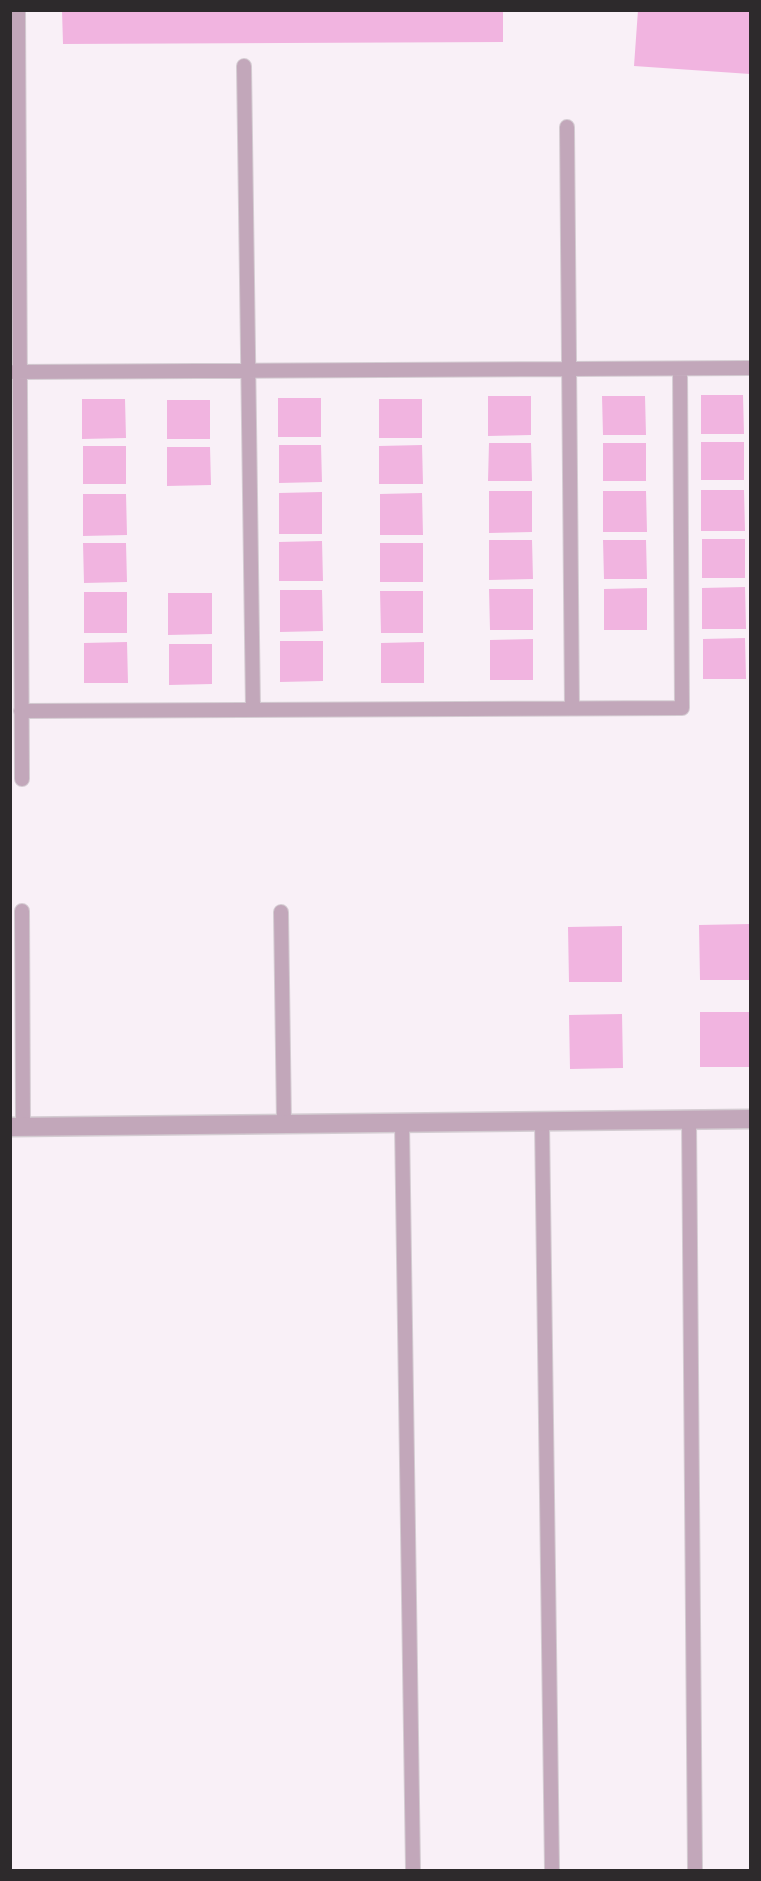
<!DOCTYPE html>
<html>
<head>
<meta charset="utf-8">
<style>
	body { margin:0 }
	#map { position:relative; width:761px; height:1881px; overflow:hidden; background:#f9f0f7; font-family:Spectral,serif }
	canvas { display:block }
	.frame { position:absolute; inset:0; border:12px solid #2d2a2c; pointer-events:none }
</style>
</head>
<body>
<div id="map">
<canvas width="761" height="1881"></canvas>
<div class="frame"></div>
</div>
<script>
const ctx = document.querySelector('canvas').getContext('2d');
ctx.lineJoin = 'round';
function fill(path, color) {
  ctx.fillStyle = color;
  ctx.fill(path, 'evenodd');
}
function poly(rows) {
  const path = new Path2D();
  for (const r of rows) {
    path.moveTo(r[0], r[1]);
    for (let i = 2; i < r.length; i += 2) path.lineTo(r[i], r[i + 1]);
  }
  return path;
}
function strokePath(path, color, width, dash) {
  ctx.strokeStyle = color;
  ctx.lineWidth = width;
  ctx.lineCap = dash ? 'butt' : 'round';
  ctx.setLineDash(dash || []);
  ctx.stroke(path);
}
fill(poly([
	[62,10,503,10,503,42,63,44],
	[638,10,750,10,750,74,634,66],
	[701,395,743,395,744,434,701,434],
	[488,396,531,396,531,435,488,436],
	[602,396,645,396,646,435,603,435],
	[278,398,321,398,321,437,278,437],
	[82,399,125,399,126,438,82,439],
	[379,399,422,399,422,438,379,438],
	[167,400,210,400,210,439,167,439],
	[701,442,744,442,744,480,701,480],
	[489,443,531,443,532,481,488,481],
	[603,443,646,443,646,481,603,481],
	[279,445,321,445,322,482,279,483],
	[422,445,423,484,379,484,379,446],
	[83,446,126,446,126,484,83,484],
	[167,447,210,447,211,485,167,486],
	[701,490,744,490,745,531,701,531],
	[489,491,532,491,532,532,489,533],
	[603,491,646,491,647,532,603,532],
	[322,492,322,534,279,534,279,493],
	[422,493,423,535,380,535,380,494],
	[83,494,126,494,127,535,83,536],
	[702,539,745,539,745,578,702,578],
	[489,540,532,540,533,579,489,580],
	[603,540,646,540,647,579,604,579],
	[322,541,323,581,279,581,279,542],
	[83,543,126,543,127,582,84,583],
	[380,543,423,543,423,582,380,582],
	[745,587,746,629,702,629,702,588],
	[647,588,647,630,604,630,604,589],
	[489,589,533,589,533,630,490,630],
	[280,590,322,590,323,631,280,632],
	[380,591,423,591,423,633,381,633],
	[84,592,127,592,127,633,84,633],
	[168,593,212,593,212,634,168,635],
	[745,638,746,679,703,679,703,639],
	[533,639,533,680,490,680,490,640],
	[280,641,323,641,323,681,280,682],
	[127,642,128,683,84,683,84,643],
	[424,642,424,683,381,683,381,643],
	[169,644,212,644,212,684,169,685],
	[750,924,750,980,700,980,699,925],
	[622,926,622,982,569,982,568,927],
	[700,1012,750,1012,750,1067,700,1067],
	[622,1014,623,1068,570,1069,569,1015]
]), '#f1b4e0');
const lane = poly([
	[18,10,22,779],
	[244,66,253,709],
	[567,127,572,708],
	[13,372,750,368],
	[21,711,682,708,680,369],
	[22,911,23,1127],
	[281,912,284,1124],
	[689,1119,695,1870],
	[542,1121,552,1870],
	[402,1123,413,1870]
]);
const street = poly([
	[10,1127,750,1119]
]);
strokePath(lane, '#d4ccd2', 16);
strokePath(street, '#d4ccd2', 21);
strokePath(lane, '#c2a7ba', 14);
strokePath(street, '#c2a7ba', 18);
</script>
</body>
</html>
